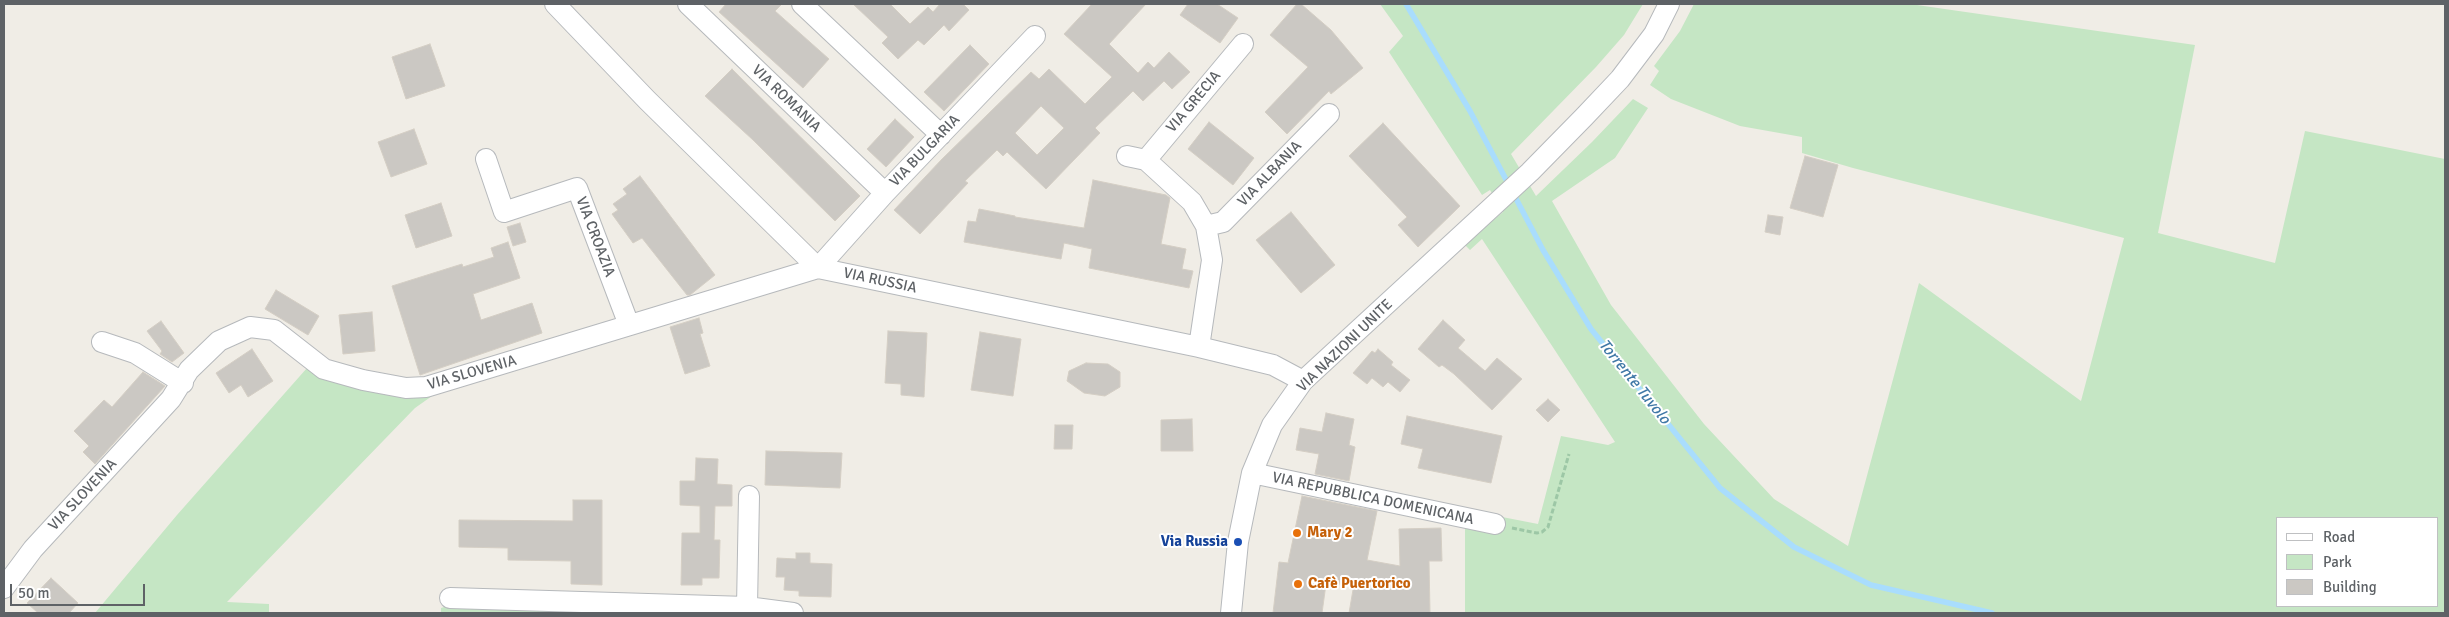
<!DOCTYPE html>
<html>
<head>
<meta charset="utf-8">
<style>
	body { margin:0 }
	#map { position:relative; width:2449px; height:617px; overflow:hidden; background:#f0ede6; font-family:Signika,sans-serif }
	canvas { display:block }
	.frame { position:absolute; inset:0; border:5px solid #5e6266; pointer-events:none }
	.legend { position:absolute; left:2276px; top:517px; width:162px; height:90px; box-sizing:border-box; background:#fff; border:1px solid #bfc0c2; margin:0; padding:6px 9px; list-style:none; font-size:15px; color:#5e6266 }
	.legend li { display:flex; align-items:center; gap:10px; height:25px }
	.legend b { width:25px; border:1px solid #bfc0c2 }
	.scale { position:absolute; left:10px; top:584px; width:135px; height:22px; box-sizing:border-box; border:2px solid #5e6266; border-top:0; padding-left:6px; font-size:15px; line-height:18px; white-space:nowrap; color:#5e6266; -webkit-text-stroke:4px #fff; paint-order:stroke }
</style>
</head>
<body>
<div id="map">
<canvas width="2449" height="617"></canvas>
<div class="frame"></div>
<ul class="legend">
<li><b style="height:6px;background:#fff"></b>Road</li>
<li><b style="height:14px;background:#c5e6c4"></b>Park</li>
<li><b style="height:14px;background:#cbc8c3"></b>Building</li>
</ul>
<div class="scale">50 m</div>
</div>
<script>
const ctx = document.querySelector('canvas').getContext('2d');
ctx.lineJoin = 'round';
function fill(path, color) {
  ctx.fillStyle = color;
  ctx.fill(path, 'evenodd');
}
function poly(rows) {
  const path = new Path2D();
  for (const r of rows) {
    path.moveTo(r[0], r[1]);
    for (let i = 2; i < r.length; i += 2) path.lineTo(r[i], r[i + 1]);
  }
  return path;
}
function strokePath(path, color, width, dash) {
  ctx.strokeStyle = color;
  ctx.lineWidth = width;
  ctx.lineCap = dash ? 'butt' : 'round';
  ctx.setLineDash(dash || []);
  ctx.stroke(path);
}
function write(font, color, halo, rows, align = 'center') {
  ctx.font = font + ' Signika,sans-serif';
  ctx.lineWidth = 4;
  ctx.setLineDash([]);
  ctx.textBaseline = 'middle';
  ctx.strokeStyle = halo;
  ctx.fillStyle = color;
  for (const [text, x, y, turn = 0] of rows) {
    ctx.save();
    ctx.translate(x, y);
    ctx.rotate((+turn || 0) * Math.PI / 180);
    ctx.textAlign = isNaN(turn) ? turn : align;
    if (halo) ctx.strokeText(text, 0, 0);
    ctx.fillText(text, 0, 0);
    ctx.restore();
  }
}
fill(poly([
	[1380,4,1643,4,1624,35,1596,67,1511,154,1536,196,1592,142,1633,99,1648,108,1615,158,1552,201,1611,305,1704,424,1774,499,1848,546,1919,283,2081,401,2124,238,1853,168,1802,153,1802,137,1740,126,1671,99,1650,85,1659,71,1654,66,1680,31,1694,4,1910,4,2195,45,2158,233,2275,263,2305,131,2445,159,2445,613,1465,613,1465,525,1497,516,1538,524,1561,436,1608,445,1615,442,1482,239,1470,250,1464,244,1503,212,1490,190,1482,195,1389,52,1403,36],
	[2278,518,2438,518,2438,606,2278,606],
	[307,368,404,397,432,396,415,408,227,602,269,604,269,613,95,613,177,515],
	[451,605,647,613,441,613,441,608]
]), '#c5e6c4');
strokePath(poly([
	[1406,4,1470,111,1543,250,1591,329,1720,488,1794,547,1871,585,1992,613]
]), '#a9ddfd', 5.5);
const building = poly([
	[726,4,782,4,775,11,829,59,803,88,719,12,726,4],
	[853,4,890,4,910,24,928,7,933,12,940,4,963,4,969,10,949,31,944,25,924,45,918,40,898,59,882,43,888,37,853,4],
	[1092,4,1146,4,1109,44,1138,73,1148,62,1154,68,1169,52,1190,72,1172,89,1164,81,1143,101,1133,91,1095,128,1100,133,1046,189,1007,152,1003,156,997,150,965,181,968,183,920,234,894,210,942,159,1031,72,1039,79,1049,69,1085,104,1112,77,1064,34,1092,4],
	[1041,106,1064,128,1037,155,1015,133,1041,106],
	[1188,4,1217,4,1238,18,1220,43,1180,15,1188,4],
	[1297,4,1301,4,1331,30,1363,68,1331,94,1329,91,1287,134,1265,112,1308,67,1270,35,1297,4],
	[430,44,445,86,406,99,392,57,430,44],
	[970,45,989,64,944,111,924,92,970,45],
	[732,69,860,196,835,221,753,140,705,96,732,69],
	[895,119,914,137,886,167,867,149,895,119],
	[1209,122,1254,158,1233,185,1188,149,1209,122],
	[1383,123,1460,206,1418,247,1398,225,1407,217,1349,156,1383,123],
	[414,129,427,164,391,177,378,142,414,129],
	[1805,156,1838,165,1823,217,1790,208,1805,156],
	[640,176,715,275,690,295,687,295,642,238,633,243,612,214,618,210,613,204,627,194,623,189,640,176],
	[1093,180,1166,195,1170,198,1161,244,1186,249,1182,269,1193,271,1189,288,1089,268,1092,249,1064,243,1061,259,964,242,968,221,976,222,979,209,1015,216,1015,217,1084,228,1093,180],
	[441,203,452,236,416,248,405,215,441,203],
	[1291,212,1335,265,1301,293,1256,240,1291,212],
	[1768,215,1783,217,1780,235,1765,232,1768,215],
	[520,223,526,242,513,246,507,227,520,223],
	[508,242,520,278,473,294,481,320,532,303,542,333,420,375,392,286,462,264,463,267,494,257,491,248,508,242],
	[276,290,319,316,308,335,265,309,276,290],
	[372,312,375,351,343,354,339,315,372,312],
	[699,318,703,333,700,334,710,366,685,374,670,327,699,318],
	[1443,320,1465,340,1458,348,1485,371,1497,358,1522,379,1492,410,1454,374,1442,365,1439,367,1418,349,1443,320],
	[161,321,184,353,172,362,160,354,162,351,147,331,161,321],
	[888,331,927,333,924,397,901,395,901,384,885,383,888,331],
	[980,332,1021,339,1013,396,971,390,980,332],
	[252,349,273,381,248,397,241,385,229,393,216,373,252,349],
	[1378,349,1393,362,1391,365,1410,380,1400,392,1388,382,1383,387,1372,378,1367,384,1353,373,1372,351,1375,353,1378,349],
	[1086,363,1108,364,1120,372,1120,387,1105,396,1084,393,1067,381,1069,371,1086,363],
	[143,372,165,386,95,464,83,452,89,446,74,431,104,400,112,407,143,372],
	[1548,399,1560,410,1548,422,1536,410,1548,399],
	[1326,413,1354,419,1349,445,1355,447,1349,481,1315,474,1319,454,1296,450,1300,428,1322,432,1326,413],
	[1407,416,1502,436,1491,483,1418,468,1423,449,1401,444,1407,416],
	[1192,419,1193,451,1161,451,1161,420,1192,419],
	[1055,425,1073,425,1072,449,1054,449,1055,425],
	[766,451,842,453,840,488,765,485,766,451],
	[696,458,718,459,717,484,732,485,732,506,715,506,714,540,720,540,719,578,702,578,702,585,681,585,682,533,700,533,700,506,680,505,680,481,695,481,696,458],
	[1302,496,1377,511,1367,560,1400,566,1399,529,1441,528,1442,561,1429,561,1430,613,1349,613,1354,584,1326,584,1322,613,1273,613,1279,562,1288,563,1302,496],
	[573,500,602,500,602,585,571,584,571,561,508,560,508,548,459,547,459,520,573,521,573,500],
	[796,553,810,553,810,563,832,564,831,597,799,596,799,591,784,590,785,577,776,577,777,558,796,559,796,553],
	[51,578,78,603,69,613,38,613,27,603,51,578]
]);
fill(building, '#cbc8c3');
strokePath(building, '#d4cec4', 1);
const minor = poly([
	[555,4,647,100,818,268,1199,347,1273,365,1303,381],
	[688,4,885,193],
	[802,4,941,135],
	[1127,156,1146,160,1192,202,1206,226,1212,260,1199,347],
	[486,159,504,212,577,188,629,325],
	[1146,160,1243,44],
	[1206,226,1223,222,1329,114],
	[102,342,135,353,183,383],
	[1252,473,1495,524],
	[4,588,33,549,171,399,189,370,219,341,250,327,274,330,324,369,363,380,406,388,426,387,818,268,885,193,1035,36],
	[450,598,747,607,793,613],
	[747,607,749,496],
	[1231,613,1238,542,1252,473,1272,425,1303,381,1530,172,1584,117,1620,79,1654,34,1669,4]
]);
strokePath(minor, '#b6b9bc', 22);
strokePath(poly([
	[1512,528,1537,533,1542,532,1548,527,1569,454]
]), '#9dc7a6', 3, [5, 2.5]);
strokePath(minor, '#fff', 20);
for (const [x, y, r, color] of [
	[1297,533,5,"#e8710a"],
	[1238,542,5,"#1a4fb4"],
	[1298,584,5,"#e8710a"]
]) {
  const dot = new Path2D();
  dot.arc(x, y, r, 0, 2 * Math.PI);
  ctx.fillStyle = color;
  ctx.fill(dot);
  strokePath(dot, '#fff', 2);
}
write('15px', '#5e6266', '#fff', [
	["VIA ROMANIA",786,99,44],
	["VIA GRECIA",1194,102,-50],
	["VIA BULGARIA",925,151,-46],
	["VIA ALBANIA",1270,174,-46],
	["VIA CROAZIA",595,237,69],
	["VIA RUSSIA",880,281,12],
	["VIA NAZIONI UNITE",1345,346,-44],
	["VIA SLOVENIA",472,373,-16],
	["VIA SLOVENIA",83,495,-47],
	["VIA REPUBBLICA DOMENICANA",1373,499,12]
]);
write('bold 15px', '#c56008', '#fff', [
	["Mary 2",1307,533],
	["Cafè Puertorico",1308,584]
], 'left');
write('bold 15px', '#164399', '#fff', [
	["Via Russia",1228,542]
], 'right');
write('italic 16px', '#4179a7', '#fff', [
	["Torrente Tuvolo",1634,382,51]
]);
</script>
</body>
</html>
